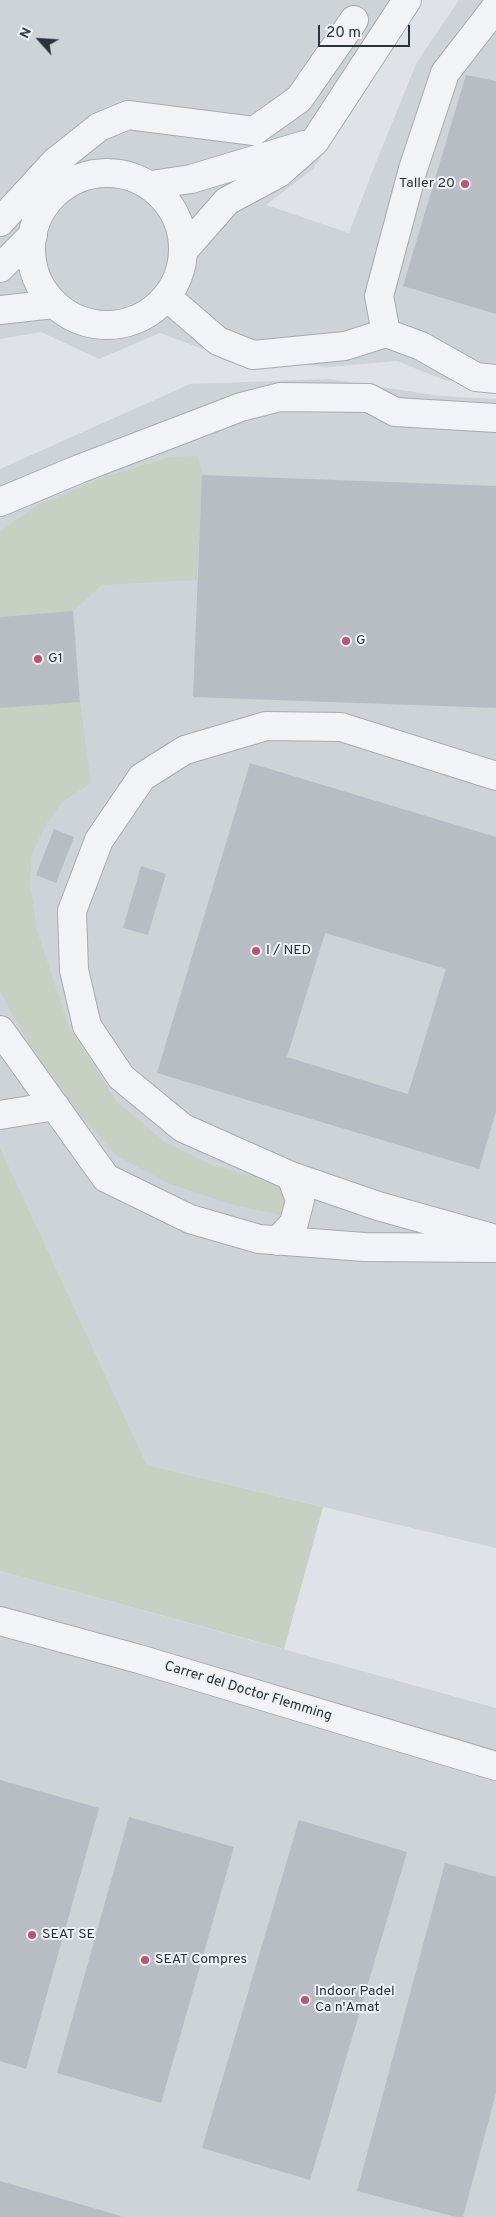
<!DOCTYPE html>
<html>
<head>
<meta charset="utf-8">
<style>
	body { margin:0 }
	#map { position:relative; width:496px; height:2217px; overflow:hidden; background:#dfe3e7; font-family:Overpass,sans-serif }
	canvas { display:block }
	.north { position:absolute; left:15px; top:15px; width:50px; height:50px; -webkit-text-stroke:4px #eff2f5; paint-order:stroke; rotate:296deg; font-size:14px; font-weight:700; line-height:20px; text-align:center; color:#2a333c }
	.north::after { content:''; display:block; margin:auto; width:18px; height:22px; background:#2a333c; clip-path:polygon(50% 0,100% 100%,50% 72%,0 100%) }
	.scale { position:absolute; left:318px; top:25px; width:92px; height:22px; box-sizing:border-box; border:2px solid #2a333c; border-top:0; padding-left:6px; font-size:15px; line-height:18px; white-space:nowrap; color:#2a333c; -webkit-text-stroke:4px #eff2f5; paint-order:stroke }
</style>
</head>
<body>
<div id="map">
<canvas width="496" height="2217"></canvas>
<div class="north">N</div>
<div class="scale">20 m</div>
</div>
<script>
const ctx = document.querySelector('canvas').getContext('2d');
ctx.lineJoin = 'round';
function fill(path, color) {
  ctx.fillStyle = color;
  ctx.fill(path, 'evenodd');
}
function poly(rows) {
  const path = new Path2D();
  for (const r of rows) {
    if (r.length === 3) {
      path.moveTo(r[0] + r[2], r[1]);
      path.arc(r[0], r[1], r[2], 0, 2 * Math.PI);
      continue;
    }
    path.moveTo(r[0], r[1]);
    for (let i = 2; i < r.length; i += 2) path.lineTo(r[i], r[i + 1]);
  }
  return path;
}
function strokePath(path, color, width, dash) {
  ctx.strokeStyle = color;
  ctx.lineWidth = width;
  ctx.lineCap = dash ? 'butt' : 'round';
  ctx.setLineDash(dash || []);
  ctx.stroke(path);
}
function write(font, color, halo, rows, align = 'center') {
  ctx.font = font + ' Overpass,sans-serif';
  ctx.lineWidth = 4;
  ctx.setLineDash([]);
  ctx.textBaseline = 'middle';
  ctx.strokeStyle = halo;
  ctx.fillStyle = color;
  for (const [text, x, y, turn = 0] of rows) {
    ctx.save();
    ctx.translate(x, y);
    ctx.rotate((+turn || 0) * Math.PI / 180);
    ctx.textAlign = isNaN(turn) ? turn : align;
    if (halo) ctx.strokeText(text, 0, 0);
    ctx.fillText(text, 0, 0);
    ctx.restore();
  }
}
fill(poly([
	[0,0,422,0,313,169,266,205,349,233,374,167,417,62,459,0,496,0,496,388,444,380,397,361,329,367,230,359,160,333,99,359,41,332,0,339],
	[329,379,441,396,496,399,496,1548,147,1465,0,1147,0,469,190,384],
	[0,1571,496,1708,496,2217,0,2217]
]), '#ced3d8');
fill(poly([
	[198,456,202,475,197,580,102,585,73,611,0,617,0,532,36,506,108,476,170,457],
	[80,702,91,783,62,802,47,823,32,853,30,883,37,930,69,1027,116,1101,165,1142,214,1166,294,1187,287,1216,233,1205,170,1184,117,1156,76,1111,36,1057,0,991,0,708],
	[0,1147,147,1465,323,1507,284,1649,0,1571]
]), '#c7d0c2');
fill(poly([
	[466,75,496,81,496,314,403,286],
	[202,475,496,486,496,708,193,697],
	[73,611,80,702,0,708,0,617],
	[250,763,496,837,496,1111,479,1169,157,1073],
	[325,933,446,969,408,1094,287,1057],
	[54,829,74,837,56,883,36,875],
	[141,866,166,874,148,935,123,928],
	[0,1780,99,1808,26,2069,0,2061],
	[129,1817,234,1847,161,2103,57,2073],
	[299,1820,407,1852,310,2180,202,2148],
	[445,1863,496,1877,496,2093,463,2217,456,2217,357,2191],
	[0,2181,121,2216,121,2217,0,2217]
]), '#b7bdc3');
const minor = poly([
	[107,249,76],
	[151,185,191,179,304,145],
	[0,222,55,162,99,127,128,115,254,131,299,99,354,20],
	[184,250,227,201,279,173,315,141,407,0],
	[0,268,33,235],
	[167,297,218,341,253,355,345,346,386,333,421,346,476,377,496,379],
	[0,310,54,304],
	[386,333,379,296,413,169,445,73,496,7],
	[0,502,79,469,241,407,280,397,369,398,395,412,496,418],
	[496,776,341,727,266,726,185,750,142,777,99,840,72,911,74,970,87,1026,121,1077,183,1128,291,1176,378,1206,496,1239],
	[0,1030,106,1178,190,1219,259,1239,364,1247,493,1248],
	[0,1115,55,1106],
	[278,1241,294,1223,300,1200,291,1176],
	[0,1621,139,1659,496,1766]
]);
strokePath(minor, '#a5abb0', 30);
strokePath(minor, '#f2f3f6', 28);
for (const [x, y, r, color] of [
	[465,184,5,"#be536e"],
	[346,641,5,"#be536e"],
	[38,659,5,"#be536e"],
	[256,951,5,"#be536e"],
	[32,1935,5,"#be536e"],
	[145,1960,5,"#be536e"],
	[305,2000,5,"#be536e"]
]) {
  const dot = new Path2D();
  dot.arc(x, y, r, 0, 2 * Math.PI);
  ctx.fillStyle = color;
  ctx.fill(dot);
  strokePath(dot, '#eff2f5', 2);
}
write('14px', '#2a333c', '#eff2f5', [
	["Taller 20",455,184,"right"],
	["G",356,641],
	["G1",48,659],
	["I / NED",266,951],
	["SEAT SE",42,1935],
	["SEAT Compres",155,1960],
	["Indoor Padel",315,1992],
	["Ca n'Amat",315,2008]
], 'left');
write('14px', '#2a333c', '#eff2f5', [
	["Carrer del Doctor Flemming",248,1692,17]
]);
</script>
</body>
</html>
